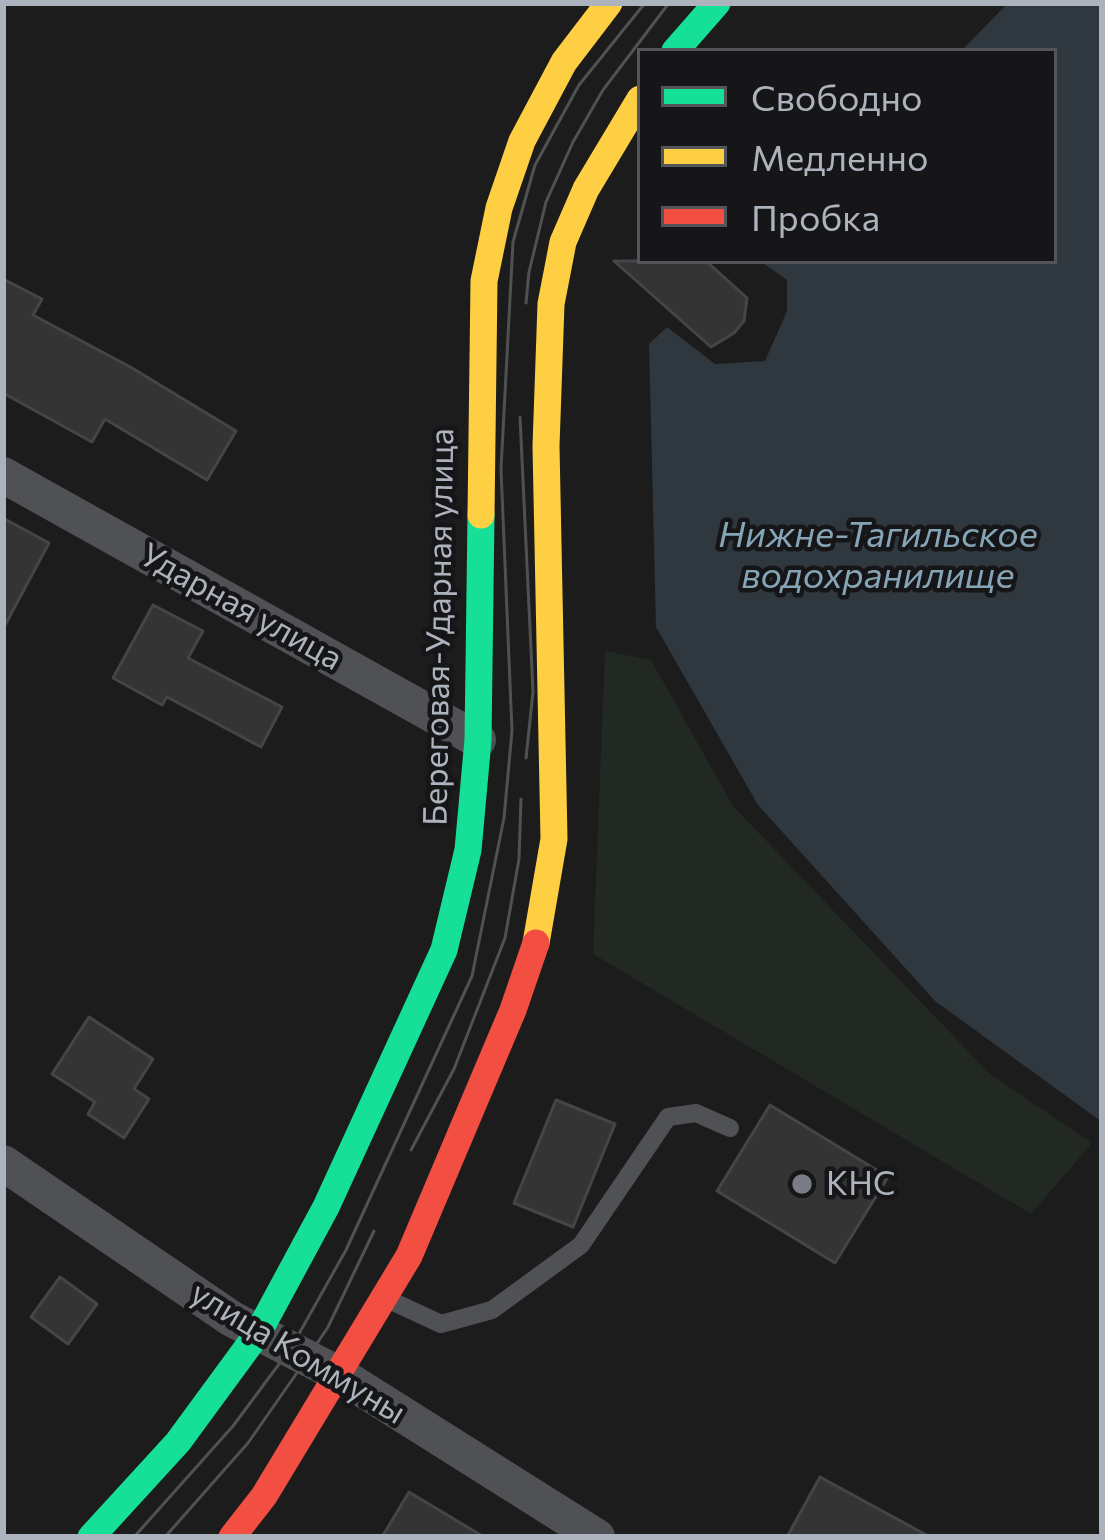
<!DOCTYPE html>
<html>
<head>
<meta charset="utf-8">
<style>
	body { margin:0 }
	#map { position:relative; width:1105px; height:1540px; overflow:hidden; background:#1c1c1c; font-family:Commissioner,sans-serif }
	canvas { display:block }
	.frame { position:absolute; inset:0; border:6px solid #adb3bc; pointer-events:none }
	.legend { position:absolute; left:637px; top:48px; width:420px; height:216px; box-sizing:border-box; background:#161618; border:3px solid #52555a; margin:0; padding:15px 21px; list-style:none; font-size:36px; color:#adb3bc }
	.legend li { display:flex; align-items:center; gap:24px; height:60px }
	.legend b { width:60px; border:3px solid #52555a }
</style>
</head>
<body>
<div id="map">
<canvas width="1105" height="1540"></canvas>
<div class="frame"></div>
<ul class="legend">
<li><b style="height:15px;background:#16e098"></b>Свободно</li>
<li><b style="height:15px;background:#ffcf43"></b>Медленно</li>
<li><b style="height:15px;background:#f24e42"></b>Пробка</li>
</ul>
</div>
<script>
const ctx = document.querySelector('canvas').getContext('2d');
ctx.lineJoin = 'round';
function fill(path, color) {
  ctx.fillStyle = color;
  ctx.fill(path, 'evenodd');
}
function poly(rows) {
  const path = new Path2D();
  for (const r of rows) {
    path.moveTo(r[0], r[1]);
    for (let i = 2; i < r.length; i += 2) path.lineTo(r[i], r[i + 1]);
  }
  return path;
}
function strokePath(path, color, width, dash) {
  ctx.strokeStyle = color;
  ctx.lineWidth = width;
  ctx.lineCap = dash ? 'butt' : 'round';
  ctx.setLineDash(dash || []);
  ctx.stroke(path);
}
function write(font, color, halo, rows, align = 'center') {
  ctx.font = font + ' Commissioner,sans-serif';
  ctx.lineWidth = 9;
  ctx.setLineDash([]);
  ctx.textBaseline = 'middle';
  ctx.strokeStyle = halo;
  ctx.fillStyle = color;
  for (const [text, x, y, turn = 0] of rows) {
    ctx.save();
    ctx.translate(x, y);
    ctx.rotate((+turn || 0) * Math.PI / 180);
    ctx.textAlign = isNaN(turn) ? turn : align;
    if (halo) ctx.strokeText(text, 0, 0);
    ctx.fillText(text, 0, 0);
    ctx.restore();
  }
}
fill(poly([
	[605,651,651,660,733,806,990,1074,1092,1143,1031,1214,593,954]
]), '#212922');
fill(poly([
	[1008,3,1102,3,1102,1122,935,1001,758,805,656,627,649,344,667,327,715,364,765,361,787,311,787,280,760,261,1054,261,1054,51,961,51]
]), '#2e383e');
const building = poly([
	[614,261,706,261,747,298,744,321,734,333,711,347,614,261],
	[3,279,42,299,33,315,132,368,236,431,207,480,105,419,92,442,3,393,3,279],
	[3,518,49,543,3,629,3,518],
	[153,605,203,631,188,658,282,707,261,747,167,697,162,705,113,678,153,605],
	[89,1017,153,1059,134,1089,149,1099,124,1138,88,1114,95,1102,52,1074,89,1017],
	[556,1100,615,1124,573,1227,514,1203,556,1100],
	[770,1105,888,1177,835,1263,717,1191,770,1105],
	[60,1277,97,1304,68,1344,31,1317,60,1277],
	[820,1477,930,1537,787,1537,820,1477],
	[409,1492,484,1537,382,1537,409,1492]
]);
fill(building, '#343434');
strokePath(building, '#444548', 3);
strokePath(poly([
	[385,1298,441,1324,492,1310,581,1245,668,1117,696,1113,730,1128]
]), '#505155', 18);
strokePath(poly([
	[3,475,478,740],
	[3,1163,232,1319,340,1375,597,1537]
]), '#505155', 36);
strokePath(poly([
	[675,51,717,3],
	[91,1537,178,1442,258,1333,326,1207,444,950,468,850,478,740,481,515]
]), '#16e098', 27);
strokePath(poly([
	[481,515,484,281,499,208,522,141,564,62,609,3],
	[536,943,554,839,546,446,551,304,563,242,586,189,640,99]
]), '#ffcf43', 27);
strokePath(poly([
	[232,1537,264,1496,409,1256,513,1010,536,943]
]), '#f24e42', 27);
strokePath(poly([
	[526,303,529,272,546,202,573,142,603,90,669,3],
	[520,417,533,692,526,758],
	[411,1150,454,1069,505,938,519,859,521,799],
	[134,1537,233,1426,291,1348,346,1250,472,976,504,818,512,731,501,469,513,242,535,165,579,85,645,3],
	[165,1537,248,1443,308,1357,328,1327,374,1231]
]), '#505153', 3);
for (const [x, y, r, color] of [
	[802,1184,12,"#7a7e84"]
]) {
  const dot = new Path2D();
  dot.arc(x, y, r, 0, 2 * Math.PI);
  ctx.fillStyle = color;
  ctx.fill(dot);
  strokePath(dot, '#161618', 4.5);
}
write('33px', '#adb3bc', '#161618', [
	["Ударная улица",241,607,29],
	["Береговая-Ударная улица",439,627,-89],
	["улица Коммуны",298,1353,31]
]);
write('33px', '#adb3bc', '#161618', [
	["КНС",826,1184]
], 'left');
write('italic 36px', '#85a4b6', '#161618', [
	["Нижне-Тагильское",878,535],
	["водохранилище",878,576]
]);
</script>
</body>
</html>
